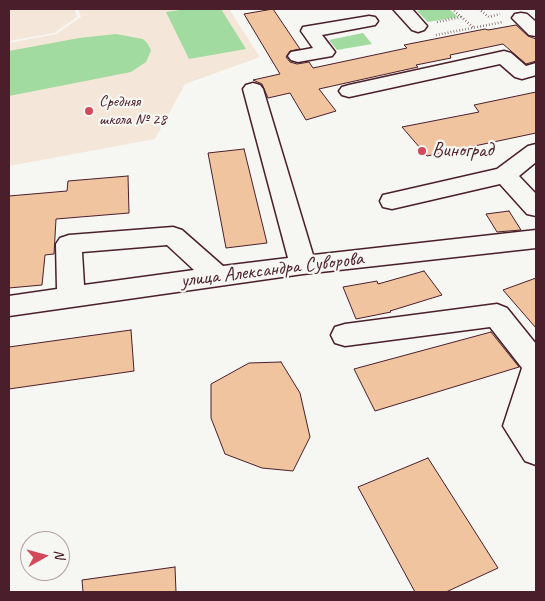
<!DOCTYPE html>
<html>
<head>
<meta charset="utf-8">
<style>
	body { margin:0 }
	#map { position:relative; width:545px; height:601px; overflow:hidden; background:#f6f6f2; font-family:Caveat,sans-serif }
	canvas { display:block }
	.frame { position:absolute; inset:0; border:10px solid #4a1f2b; pointer-events:none }
	.north { position:absolute; left:20px; top:531px; width:50px; height:50px; box-sizing:border-box; background:#f6f6f2; border:1px solid #b1a0a2; border-radius:50%; rotate:83deg; font-size:14px; font-weight:700; line-height:20px; text-align:center; color:#4a1f2b }
	.north::after { content:''; display:block; margin:auto; width:18px; height:22px; background:#d1495b; clip-path:polygon(50% 0,100% 100%,50% 72%,0 100%) }
</style>
</head>
<body>
<div id="map">
<canvas width="545" height="601"></canvas>
<div class="frame"></div>
<div class="north">N</div>
</div>
<script>
const ctx = document.querySelector('canvas').getContext('2d');
ctx.lineJoin = 'round';
function fill(path, color) {
  ctx.fillStyle = color;
  ctx.fill(path, 'evenodd');
}
function poly(rows) {
  const path = new Path2D();
  for (const r of rows) {
    path.moveTo(r[0], r[1]);
    for (let i = 2; i < r.length; i += 2) path.lineTo(r[i], r[i + 1]);
  }
  return path;
}
function strokePath(path, color, width, dash) {
  ctx.strokeStyle = color;
  ctx.lineWidth = width;
  ctx.lineCap = dash ? 'butt' : 'round';
  ctx.setLineDash(dash || []);
  ctx.stroke(path);
}
function write(font, color, halo, rows, align = 'center') {
  ctx.font = font + ' Caveat,sans-serif';
  ctx.lineWidth = 4.5;
  ctx.setLineDash([]);
  ctx.textBaseline = 'middle';
  ctx.strokeStyle = halo;
  ctx.fillStyle = color;
  for (const [text, x, y, turn = 0] of rows) {
    ctx.save();
    ctx.translate(x, y);
    ctx.rotate((+turn || 0) * Math.PI / 180);
    ctx.textAlign = isNaN(turn) ? turn : align;
    if (halo) ctx.strokeText(text, 0, 0);
    ctx.fillText(text, 0, 0);
    ctx.restore();
  }
}
fill(poly([
	[9,9,75,9,77,17,54,33,9,41],
	[78,9,229,9,260,57,185,84,155,139,9,166,9,43,56,34,81,17]
]), '#f4e7d9');
fill(poly([
	[187,9,221,9,246,49,189,59,166,12],
	[419,9,449,9,458,17,428,22,417,11,420,10],
	[363,33,372,44,337,50,329,40],
	[116,34,143,39,148,44,151,51,146,62,131,72,9,96,9,51,79,38]
]), '#a2dba0');
const building = poly([
	[273,9,300,49,290,51,286,57,290,62,297,64,309,62,313,68,407,48,404,45,485,29,488,30,516,25,528,36,536,39,536,61,526,64,503,44,450,55,451,58,416,65,418,67,319,89,336,111,306,120,290,93,268,98,262,84,253,80,280,74,244,14,273,9],
	[536,92,536,133,427,156,402,127,479,112,474,105,536,92],
	[244,149,267,243,226,248,208,153,244,149],
	[128,176,129,213,56,219,54,254,45,255,42,285,9,288,9,196,67,191,68,181,128,176],
	[509,211,521,230,497,232,486,214,509,211],
	[424,271,442,295,390,311,391,312,356,319,343,287,377,281,378,284,424,271],
	[536,278,536,328,503,290,536,278],
	[131,330,134,371,9,389,9,347,131,330],
	[491,332,519,367,375,411,354,369,491,332],
	[281,362,300,393,310,437,293,471,262,468,225,454,211,418,211,384,249,363,281,362],
	[428,458,498,568,446,592,415,592,358,487,428,458],
	[175,567,176,592,83,592,82,580,175,567]
]);
fill(building, '#f1c4a0');
strokePath(building, '#4a1f2b', 1);
const minor = poly([
	[393,9,412,9,427,26,424,30,418,32,412,30,393,9],
	[521,13,527,14,536,22,536,36,529,35,512,18,515,14,521,13],
	[369,16,375,17,378,21,375,25,322,35,335,52,332,56,298,62,291,60,288,56,291,52,313,48,301,31,303,27,369,16],
	[504,51,511,53,526,66,536,63,536,75,522,79,515,77,500,64,349,97,342,95,339,91,342,87,349,85,504,51],
	[253,83,260,85,263,89,313,255,536,230,536,248,303,274,9,316,9,296,57,289,56,244,60,238,69,235,173,227,182,230,223,266,288,258,243,89,246,85,253,83],
	[167,245,194,270,84,285,82,252,167,245],
	[536,144,536,162,519,176,536,194,536,216,527,214,500,184,392,209,383,207,380,201,383,195,392,193,497,169,528,146,536,144],
	[497,304,507,308,536,344,536,465,525,461,503,426,522,368,490,327,345,346,335,343,331,335,335,327,345,324,497,304]
]);
strokePath(minor, '#4a1f2b', 3);
strokePath(poly([
	[452,9,473,27],
	[479,9,489,17,500,14],
	[437,22,461,17],
	[436,35,503,22]
]), '#4a1f2b', 2.5, [0.5, 2.5]);
fill(minor, '#f6f6f2');
for (const [x, y, r, color] of [
	[89,111,5,"#d1495b"],
	[422,151,5,"#d1495b"]
]) {
  const dot = new Path2D();
  dot.arc(x, y, r, 0, 2 * Math.PI);
  ctx.fillStyle = color;
  ctx.fill(dot);
  strokePath(dot, '#f6f6f2', 2);
}
write('16px', '#4a1f2b', '#f6f6f2', [
	["Средняя",99,102],
	["школа № 28",99,120]
], 'left');
write('20px', '#4a1f2b', '#f6f6f2', [
	["Виноград",432,151]
], 'left');
write('20px', '#4a1f2b', '#f6f6f2', [
	["улица Александра Суворова",272,270,-7]
]);
</script>
</body>
</html>
